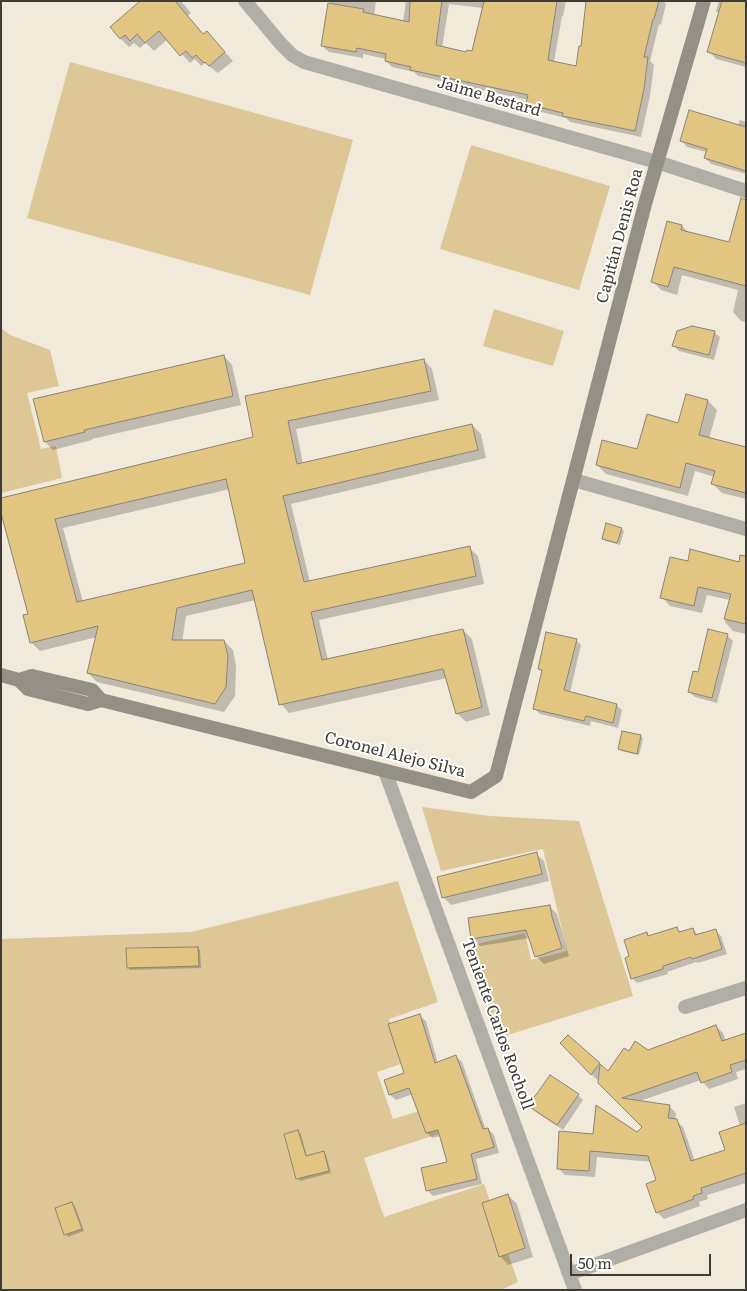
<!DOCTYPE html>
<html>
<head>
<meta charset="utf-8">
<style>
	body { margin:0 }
	#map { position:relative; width:747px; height:1291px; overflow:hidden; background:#f1eada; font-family:Literata,serif }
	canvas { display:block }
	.frame { position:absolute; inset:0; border:2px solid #3f3c36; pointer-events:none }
	.scale { position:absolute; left:570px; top:1254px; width:141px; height:22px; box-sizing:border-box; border:2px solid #3f3c36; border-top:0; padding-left:6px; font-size:15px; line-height:18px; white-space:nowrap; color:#3f3c36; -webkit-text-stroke:4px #fff; paint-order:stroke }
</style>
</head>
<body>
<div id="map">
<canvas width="747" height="1291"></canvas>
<div class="frame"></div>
<div class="scale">50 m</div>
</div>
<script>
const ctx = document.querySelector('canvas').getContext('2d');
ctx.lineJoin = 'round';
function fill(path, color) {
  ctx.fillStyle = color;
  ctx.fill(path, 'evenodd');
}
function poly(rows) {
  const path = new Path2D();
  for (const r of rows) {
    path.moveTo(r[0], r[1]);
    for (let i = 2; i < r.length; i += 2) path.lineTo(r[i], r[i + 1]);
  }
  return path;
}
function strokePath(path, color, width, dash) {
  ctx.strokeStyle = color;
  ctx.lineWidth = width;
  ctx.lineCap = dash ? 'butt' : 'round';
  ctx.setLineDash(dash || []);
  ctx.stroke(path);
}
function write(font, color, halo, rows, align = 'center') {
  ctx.font = font + ' Literata,serif';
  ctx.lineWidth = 4;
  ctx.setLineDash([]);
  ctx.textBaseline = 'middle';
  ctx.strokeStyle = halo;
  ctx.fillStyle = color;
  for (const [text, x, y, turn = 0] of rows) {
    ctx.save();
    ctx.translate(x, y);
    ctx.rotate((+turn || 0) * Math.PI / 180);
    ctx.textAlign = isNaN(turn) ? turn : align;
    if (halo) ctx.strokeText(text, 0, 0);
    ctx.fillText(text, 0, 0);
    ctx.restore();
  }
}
fill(poly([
	[70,62,353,140,310,295,27,218],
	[471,145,610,186,579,290,440,249],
	[494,309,564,331,553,366,483,346],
	[1,328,10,335,50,350,59,386,27,393,41,449,56,446,62,478,1,493],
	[422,807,490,816,579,821,633,996,498,1038,472,945,525,933,531,960,567,951,543,849,441,871],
	[398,881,438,1002,389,1019,404,1063,377,1072,393,1119,446,1103,454,1129,364,1158,384,1217,484,1184,518,1282,501,1290,1,1290,1,939,191,932],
	[198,947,198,966,127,967,127,947],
	[324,1152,329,1171,296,1179,291,1159],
	[72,1202,82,1228,65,1235,55,1208]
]), '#ddc797');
fill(poly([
	[142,1,181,1,191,13,187,16,203,35,215,41,233,61,218,73,205,63,201,66,195,59,190,63,168,39,154,51,146,43,140,48,134,43,129,47,120,38],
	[330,1,376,1,374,16,403,22,406,1,566,1,563,16,562,16,554,62,577,68,582,48,586,1,663,1,666,4,661,25,659,24,650,61,654,65,650,96,641,137,570,122,566,118,533,110,527,104,528,100,418,76,414,72,392,67,386,61,386,59,363,54,363,58,329,52,322,46],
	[449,4,483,8,473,53,467,53,442,48],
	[719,1,746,1,746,67,716,59,709,51,719,14,716,11],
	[740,120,746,122,746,174,711,164,705,158,707,152,687,147,681,140,738,125],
	[746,223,746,322,741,321,733,312,738,290,682,275,677,295,661,290,652,281,682,226,689,233,730,244],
	[714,332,720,337,714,360,679,351,673,345],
	[224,356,232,365,241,405,92,439,92,440,53,450,45,442],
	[424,360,432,369,439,400,296,429,303,464,472,425,481,434,486,458,291,504,310,582,469,548,478,556,484,584,319,620,328,660,463,630,472,639,490,715,466,722,457,713,447,678,289,713,281,704,256,600,186,616,182,642,224,641,233,650,236,666,235,696,224,712,97,682,88,673,97,637,40,651,31,642,30,615,1,508,254,438,246,397],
	[230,489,247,564,83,602,63,528],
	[687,395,708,401,717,410,709,439,746,448,746,499,722,493,713,484,715,477,695,471,688,496,606,474,597,465,638,451,679,424],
	[621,529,624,531,620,545,606,541,603,538],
	[688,562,746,564,746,634,733,631,725,622,730,600,707,595,702,613,670,606,662,597],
	[727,635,733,641,717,703,695,697,689,692,699,674],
	[576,640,581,645,570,693,616,705,622,710,618,728,591,721,590,726,540,714,535,709,543,673,539,669],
	[623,732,641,736,643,739,639,755,621,751,619,749],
	[536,854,544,861,549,881,451,905,443,897],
	[549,906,557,914,569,956,544,964,536,956,530,938,480,946,473,938],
	[677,928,681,933,693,929,698,935,716,931,721,936,727,954,698,963,696,962,667,972,668,974,637,983,632,978,631,957,647,934,650,937],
	[198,948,200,950,201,968,130,970,128,967],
	[420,1016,426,1021,438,1063,456,1057,462,1062,486,1130,488,1129,494,1135,499,1153,476,1159,482,1184,433,1196,427,1190,448,1163,441,1136,432,1138,427,1133,413,1094,396,1100,390,1095,386,1081,405,1074],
	[716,1026,723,1033,726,1041,746,1034,746,1069,736,1072,738,1079,709,1089,701,1080,637,1102,670,1107,676,1113,675,1120,683,1127,695,1161,727,1151,740,1126,734,1107,746,1103,746,1183,707,1195,708,1199,699,1202,700,1206,664,1219,657,1212,658,1181,652,1162,597,1157,595,1177,565,1175,558,1168,594,1135,637,1134,643,1127,600,1075,597,1080,562,1043,568,1037,608,1073,629,1053,648,1051],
	[578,1095,583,1100,563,1130,536,1112,530,1106],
	[298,1132,301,1134,307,1157,323,1153,326,1155,331,1173,300,1181,298,1179],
	[508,1195,517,1204,533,1257,508,1265,500,1256],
	[72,1203,75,1206,84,1231,68,1237,66,1234]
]), '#0003');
const building = poly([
	[140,1,175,1,203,34,207,31,225,52,209,66,205,62,204,63,196,55,192,58,186,51,180,56,159,31,145,43,137,34,130,41,125,35,120,39,110,27,140,1],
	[410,1,442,1,436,45,466,52,467,50,472,51,484,1,557,1,548,60,576,66,579,46,581,46,586,1,659,1,654,19,653,19,644,57,648,57,644,89,635,131,562,116,563,113,526,104,528,95,410,70,411,67,385,61,386,54,357,48,356,52,321,46,328,3,364,9,363,12,409,22,410,1],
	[722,1,746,1,746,63,707,52,722,1],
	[689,110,746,127,746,171,704,158,707,149,680,141,689,110],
	[741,198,746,200,746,286,674,267,668,287,651,282,667,221,682,225,681,230,729,242,741,198],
	[692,326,715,331,709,355,672,346,677,331,692,326],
	[224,355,233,396,84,430,85,432,44,442,33,399,224,355],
	[424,359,431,391,288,421,297,464,472,424,478,450,283,496,304,582,470,546,476,576,311,612,322,660,463,629,482,707,456,714,443,669,279,705,252,590,177,608,172,640,224,640,228,656,226,687,215,704,87,673,98,626,30,643,23,615,28,614,1,513,1,498,253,437,245,396,424,359],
	[226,479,245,563,77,602,55,519,226,479],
	[686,394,708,400,699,435,746,447,746,493,711,484,715,471,686,463,680,488,596,465,602,440,637,449,647,414,678,423,686,394],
	[606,523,622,528,617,543,602,539,606,523],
	[690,549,739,562,740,555,746,556,746,624,724,619,731,594,698,587,694,606,660,598,670,557,688,561,690,549],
	[708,629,728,634,712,698,688,692,693,671,698,672,708,629],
	[546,632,577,639,564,690,617,704,613,723,586,716,584,721,533,709,542,670,538,669,546,632],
	[622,731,641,735,637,754,618,749,622,731],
	[537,852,542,874,442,898,437,877,537,852],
	[550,905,552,917,562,948,535,957,526,930,471,939,468,918,550,905],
	[677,927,679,932,693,928,695,935,716,929,722,949,692,959,691,957,663,966,663,969,631,979,625,958,629,956,624,940,647,932,648,936,677,927],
	[198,947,199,966,127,968,126,948,198,947],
	[420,1014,435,1063,456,1055,483,1129,488,1128,494,1147,471,1154,477,1179,426,1191,421,1168,447,1162,438,1130,426,1133,409,1088,389,1095,384,1080,404,1073,388,1024,420,1014],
	[716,1025,722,1041,746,1033,746,1060,730,1065,732,1072,701,1083,697,1072,622,1098,670,1105,668,1118,677,1119,691,1161,725,1150,719,1132,746,1123,746,1173,701,1188,702,1193,693,1196,694,1199,656,1213,646,1184,656,1180,648,1156,590,1151,589,1171,557,1169,559,1131,593,1134,596,1105,637,1132,642,1127,598,1083,600,1064,608,1071,624,1048,629,1051,635,1041,648,1050,716,1025],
	[568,1035,600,1063,591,1075,560,1043,568,1035],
	[550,1075,579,1094,557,1125,528,1106,550,1075],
	[298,1130,306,1156,324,1151,329,1171,296,1179,284,1134,298,1130],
	[508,1194,525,1248,499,1257,482,1203,508,1194],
	[72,1202,82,1229,64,1235,55,1208,72,1202]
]);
fill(building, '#e3c582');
strokePath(building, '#8b8476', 1);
strokePath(poly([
	[245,1,281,44,292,55,304,62,657,162,746,191],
	[574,480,746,529],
	[385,771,575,1290],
	[685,1007,746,988],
	[569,1274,746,1210]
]), '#b1aea7', 14);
strokePath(poly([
	[1,675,19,680,28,689,88,704,101,700,471,792,496,776,645,204,704,1],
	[19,680,32,676,92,690,101,700]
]), '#949086', 14);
write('16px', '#3f3c36', '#fff', [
	["Jaime Bestard",489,97,16],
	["Capitán Denis Roa",620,236,-75],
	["Coronel Alejo Silva",395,755,14],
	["Teniente Carlos Rocholl",497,1024,70]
]);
</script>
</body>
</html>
